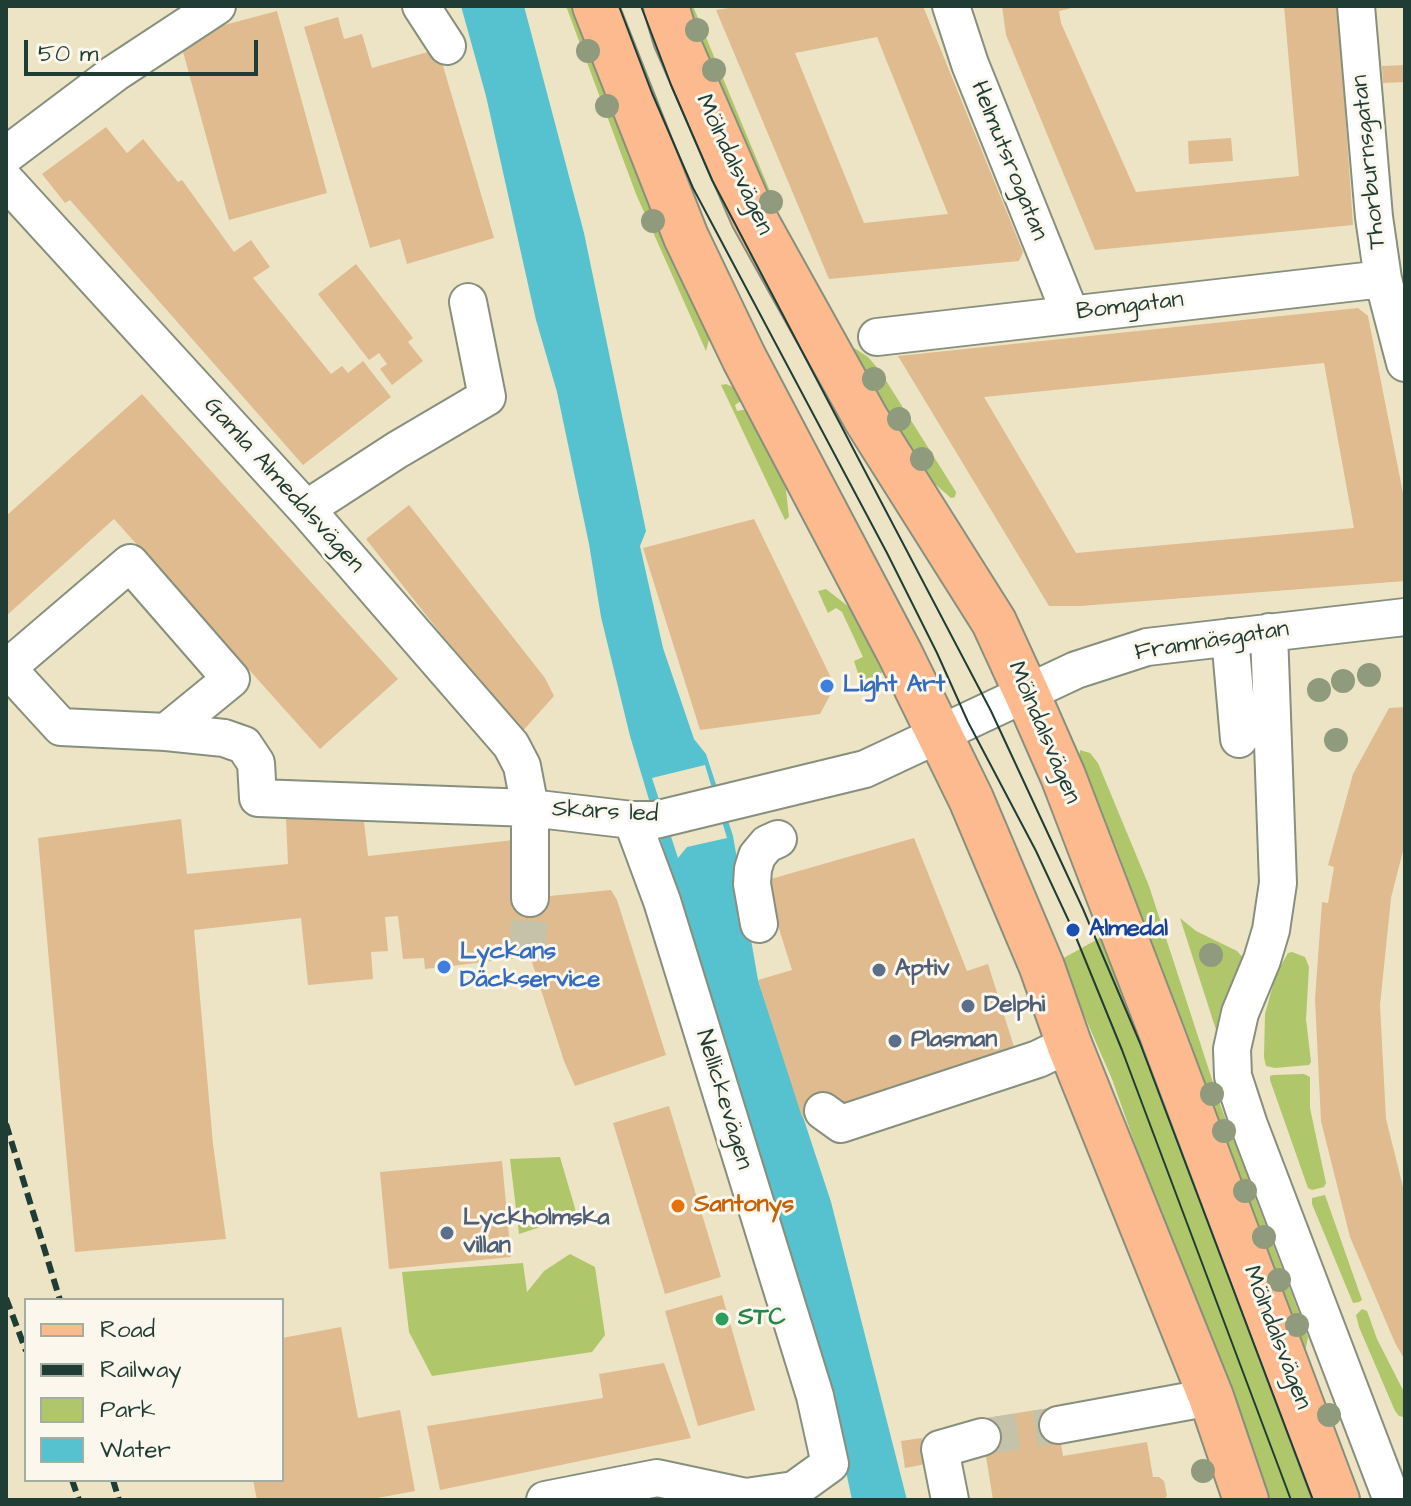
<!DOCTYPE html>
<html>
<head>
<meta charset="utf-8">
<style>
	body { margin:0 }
	#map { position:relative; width:1411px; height:1506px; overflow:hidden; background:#ede4c6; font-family:"Architects Daughter",sans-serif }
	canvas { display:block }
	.frame { position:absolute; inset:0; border:8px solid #1f3d34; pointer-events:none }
	.legend { position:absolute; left:24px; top:1298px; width:260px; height:184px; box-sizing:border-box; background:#fbf7ec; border:2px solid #a3ada2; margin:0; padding:10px 14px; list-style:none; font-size:24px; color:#1f3d34 }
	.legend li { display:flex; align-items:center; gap:16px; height:40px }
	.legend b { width:40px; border:2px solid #a3ada2 }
	.scale { position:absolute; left:24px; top:40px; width:234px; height:36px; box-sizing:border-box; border:4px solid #1f3d34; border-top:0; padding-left:10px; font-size:24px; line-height:28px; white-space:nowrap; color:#1f3d34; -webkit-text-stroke:6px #fbf7ec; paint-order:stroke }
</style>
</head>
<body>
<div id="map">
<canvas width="1411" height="1506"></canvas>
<div class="frame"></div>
<ul class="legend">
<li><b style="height:10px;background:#fcba8e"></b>Road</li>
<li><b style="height:10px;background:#1f3d34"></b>Railway</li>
<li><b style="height:22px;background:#afc66b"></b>Park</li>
<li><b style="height:22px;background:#56c2d0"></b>Water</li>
</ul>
<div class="scale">50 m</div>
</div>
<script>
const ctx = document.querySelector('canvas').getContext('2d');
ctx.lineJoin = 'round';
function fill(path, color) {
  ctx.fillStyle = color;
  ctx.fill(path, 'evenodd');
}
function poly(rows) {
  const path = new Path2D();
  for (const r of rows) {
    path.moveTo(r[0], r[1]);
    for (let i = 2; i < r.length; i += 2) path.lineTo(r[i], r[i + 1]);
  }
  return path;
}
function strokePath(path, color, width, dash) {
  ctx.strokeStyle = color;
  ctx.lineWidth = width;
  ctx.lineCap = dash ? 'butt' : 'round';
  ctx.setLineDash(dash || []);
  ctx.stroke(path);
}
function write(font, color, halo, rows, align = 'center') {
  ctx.font = font + ' "Architects Daughter",sans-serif';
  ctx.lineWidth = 6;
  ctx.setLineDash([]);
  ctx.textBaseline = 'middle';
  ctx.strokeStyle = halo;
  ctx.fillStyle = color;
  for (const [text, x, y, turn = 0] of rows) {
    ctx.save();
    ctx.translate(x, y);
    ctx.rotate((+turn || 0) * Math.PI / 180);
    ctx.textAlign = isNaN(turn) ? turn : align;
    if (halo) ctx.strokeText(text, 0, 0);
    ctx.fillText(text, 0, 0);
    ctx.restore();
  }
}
fill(poly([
	[566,6,579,6,710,336,706,351,636,194],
	[681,6,693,6,774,201,768,205],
	[848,344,868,357,880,371,956,492,955,497,951,498,927,477,912,457],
	[726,384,737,389,744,399,735,405,737,411,748,409,785,481,789,517,785,520,721,385],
	[826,589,849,607,882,671,880,679,862,685,854,661,863,657,842,612,836,608,828,613,818,591],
	[1080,750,1090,753,1098,763,1149,886,1221,1107,1308,1337,1304,1358,1166,991,1120,858,1079,758],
	[1180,918,1196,931,1237,951,1247,962,1218,1036],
	[1107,934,1320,1500,1261,1500,1112,1079,1060,960],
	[1292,952,1305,957,1309,967,1306,1019,1311,1062,1309,1065,1275,1068,1266,1066,1264,1057,1265,1014,1276,974,1288,953],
	[1304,1074,1310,1077,1310,1108,1326,1183,1324,1187,1312,1190,1308,1188,1270,1080,1270,1076,1273,1075],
	[560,1157,577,1215,519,1234,510,1159],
	[1325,1195,1362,1300,1359,1302,1353,1303,1312,1204,1312,1198],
	[570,1254,595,1267,605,1335,592,1352,432,1376,409,1332,402,1272,523,1263,527,1292,544,1271],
	[1362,1309,1367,1311,1377,1339,1405,1394,1403,1417,1399,1416,1395,1411,1359,1327,1356,1315]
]), '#afc66b');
fill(poly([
	[461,6,524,6,584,233,646,531,640,546,663,648,694,739,706,754,733,836,758,980,831,1202,907,1500,852,1500,838,1433,630,736,601,617,589,544,557,392,536,320,486,96]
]), '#56c2d0');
fill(poly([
	[705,765,727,838,687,847,678,858,652,778]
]), '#ede4c6');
fill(poly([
	[741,6,923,6,1023,252,1019,261,829,279,716,10],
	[877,37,948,214,864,223,795,53],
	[1002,6,1080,6,1059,11,1061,23,1136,192,1299,176,1284,6,1338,6,1353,225,1095,250,1006,35],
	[277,11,327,193,229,220,179,37],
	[338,17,344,39,362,34,372,68,438,49,494,238,407,264,400,239,370,248,304,27],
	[1405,65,1405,82,1383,83,1382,66],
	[106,127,127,153,143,139,178,182,182,180,234,252,251,240,270,267,253,278,331,374,342,366,348,373,363,361,391,397,303,465,70,200,65,203,42,174],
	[1231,138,1233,161,1189,164,1188,141],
	[356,264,413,338,408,342,423,361,392,385,380,369,387,364,379,353,369,360,318,294],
	[1358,308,1368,316,1405,503,1405,581,1080,606,1049,606,898,356],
	[1324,363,1354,528,1076,553,984,397],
	[142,394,398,679,320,749,114,519,6,616,6,516],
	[409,505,545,678,554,696,520,734,366,539],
	[754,519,835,686,820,714,700,730,643,548],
	[1405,707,1405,843,1391,898,1380,1005,1386,1119,1405,1195,1405,1360,1395,1343,1350,1237,1321,1121,1315,999,1322,902,1328,903,1334,867,1328,865,1353,774,1389,708],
	[286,818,364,822,368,856,514,840,519,899,611,890,617,900,666,1055,575,1086,564,1061,531,959,527,957,425,969,424,958,403,959,398,916,385,917,388,951,371,952,373,979,308,985,301,918,194,930,213,1144,226,1239,75,1252,38,838,181,819,187,874,288,864],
	[914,838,967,971,988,964,1015,1050,802,1117,758,980,792,970,764,881],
	[669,1106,721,1277,665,1294,613,1123],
	[502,1161,511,1257,389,1269,380,1172],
	[722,1295,755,1410,698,1426,665,1311],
	[341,1327,358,1418,400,1410,415,1491,367,1500,257,1500,253,1480,282,1480,282,1338],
	[664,1363,691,1438,440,1490,427,1426,603,1398,599,1374],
	[1055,1407,1063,1456,1147,1442,1153,1477,1159,1477,1164,1481,1167,1496,1163,1500,993,1500,980,1419],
	[922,1438,926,1464,905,1468,901,1441]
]), '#dfbb8f');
strokePath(poly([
	[527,957,530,898],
	[982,1437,1058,1425]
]), '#c4c3a9', 36, [36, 18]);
const minor = poly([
	[421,6,447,46],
	[951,6,970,64,1070,313],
	[1356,6,1374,217,1383,279,1405,363],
	[6,155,115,73,217,6],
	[6,181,306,509,511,745,522,766,530,808,530,898],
	[877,337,1383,279],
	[306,509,397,450,487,397,468,302],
	[1269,632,1278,883,1271,930,1262,960,1240,1013,1232,1049,1233,1076,1249,1125,1392,1500],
	[1230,637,1239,739],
	[166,732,231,679,130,563,7,668,61,727,166,732,224,738,244,745,256,763,258,798,530,808,632,820,655,820,865,769,1076,670,1147,647,1405,617],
	[759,924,752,884,753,869,757,856,767,844,778,839],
	[823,1111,841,1124,1038,1059,1069,1044],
	[1058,1425,1211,1397],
	[545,1500,657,1478,746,1497,794,1490,830,1464,815,1396,662,901,632,820],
	[950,1500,940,1449,982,1437]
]);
const major = poly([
	[595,6,686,237,744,358,900,654,971,799,1042,967,1069,1044,1211,1397,1246,1500],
	[666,6,676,39,753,216,866,419,994,622,1027,694,1063,776,1162,1034,1337,1500]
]);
strokePath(minor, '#86907d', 40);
strokePath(major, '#86907d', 48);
strokePath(minor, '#fff', 36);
strokePath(major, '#fcba8e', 44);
strokePath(poly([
	[619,6,652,93,693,188,887,553,937,653,968,722,1036,851,1073,930,1122,1050,1291,1500],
	[641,6,671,85,712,180,991,711,1083,909,1140,1043,1313,1500]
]), '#1f3d34', 2);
strokePath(poly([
	[6,1124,60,1300],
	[6,1298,26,1351],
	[72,1480,79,1500],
	[113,1480,119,1500]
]), '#1f3d34', 6, [12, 6]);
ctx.fillStyle = '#909b7d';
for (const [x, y] of [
	[697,30],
	[588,51],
	[714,70],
	[607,106],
	[771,202],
	[653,221],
	[874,379],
	[899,419],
	[922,459],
	[1369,675],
	[1343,681],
	[1319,690],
	[1336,740],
	[1211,955],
	[1212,1094],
	[1224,1131],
	[1245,1191],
	[1264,1237],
	[1279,1280],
	[1297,1325],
	[1329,1415],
	[1203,1471]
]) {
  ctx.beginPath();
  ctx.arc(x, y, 12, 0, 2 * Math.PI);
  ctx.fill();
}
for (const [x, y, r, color] of [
	[827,686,8,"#3f7fe0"],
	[1073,930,8,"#1a4fb4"],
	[444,967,8,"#3f7fe0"],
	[879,970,8,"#5c6f8a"],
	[968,1006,8,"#5c6f8a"],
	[895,1041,8,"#5c6f8a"],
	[678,1206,8,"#e8710a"],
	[447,1233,8,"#5c6f8a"],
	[722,1319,8,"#2e9e5b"]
]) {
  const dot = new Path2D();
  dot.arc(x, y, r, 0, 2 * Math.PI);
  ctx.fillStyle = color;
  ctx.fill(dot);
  strokePath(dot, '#fbf7ec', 3);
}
write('24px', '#1f3d34', '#fbf7ec', [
	["Helmutsrogatan",1008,161,68],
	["Thorburnsgatan",1370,162,-96],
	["Mölndalsvägen",733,165,65],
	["Bomgatan",1130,307,-7],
	["Gamla Almedalsvägen",283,486,48],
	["Framnäsgatan",1212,642,-9],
	["Mölndalsvägen",1043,733,67],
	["Skårs led",605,813,3],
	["Nellickevägen",723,1100,73],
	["Mölndalsvägen",1276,1338,69]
]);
write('bold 24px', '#366cbe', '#fbf7ec', [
	["Light Art",843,686],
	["Lyckans",460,953],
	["Däckservice",460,981]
], 'left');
write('bold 24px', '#164399', '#fbf7ec', [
	["Almedal",1089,930]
], 'left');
write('bold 24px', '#4e5e75', '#fbf7ec', [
	["Aptiv",895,970],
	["Delphi",984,1006],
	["Plasman",911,1041],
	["Lyckholmska",463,1219],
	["villan",463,1247]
], 'left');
write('bold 24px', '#c56008', '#fbf7ec', [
	["Santonys",694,1206]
], 'left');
write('bold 24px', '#27864d', '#fbf7ec', [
	["STC",738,1319]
], 'left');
</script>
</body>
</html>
